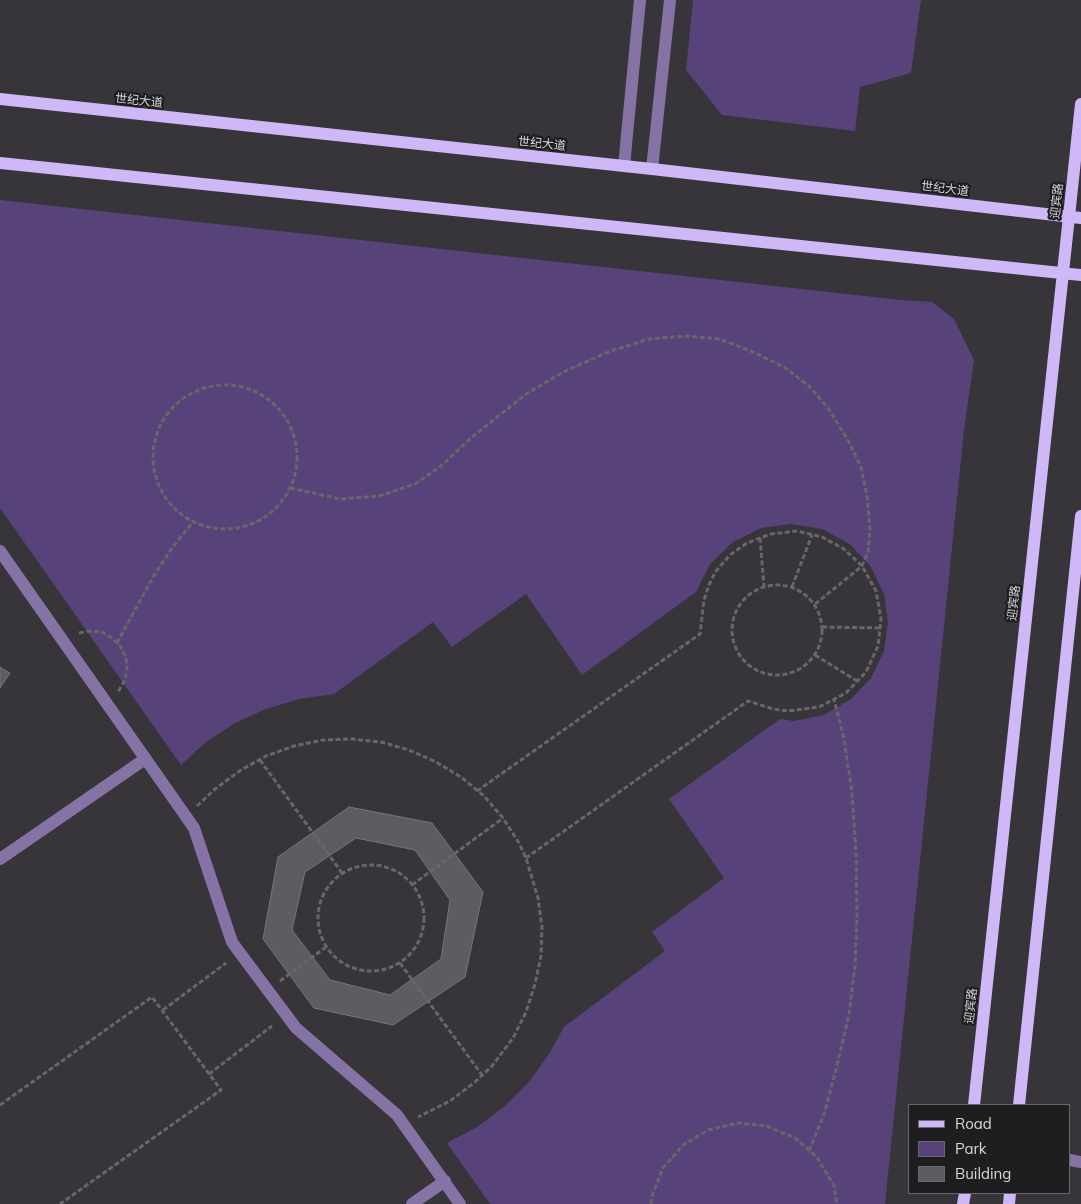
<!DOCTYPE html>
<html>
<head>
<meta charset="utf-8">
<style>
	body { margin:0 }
	#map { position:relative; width:1081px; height:1204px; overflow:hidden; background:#373539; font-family:Mulish,sans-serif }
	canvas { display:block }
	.legend { position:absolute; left:908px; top:1104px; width:162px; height:90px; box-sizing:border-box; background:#1e1d1f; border:1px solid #686769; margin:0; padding:6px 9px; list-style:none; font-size:15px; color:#d7d6d9 }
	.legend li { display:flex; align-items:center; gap:10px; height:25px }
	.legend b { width:25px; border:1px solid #686769 }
</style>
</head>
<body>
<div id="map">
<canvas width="1081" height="1204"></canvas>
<ul class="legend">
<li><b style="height:6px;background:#ceb8f7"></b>Road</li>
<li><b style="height:14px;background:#57427a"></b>Park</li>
<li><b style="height:14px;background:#5e5c61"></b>Building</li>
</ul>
</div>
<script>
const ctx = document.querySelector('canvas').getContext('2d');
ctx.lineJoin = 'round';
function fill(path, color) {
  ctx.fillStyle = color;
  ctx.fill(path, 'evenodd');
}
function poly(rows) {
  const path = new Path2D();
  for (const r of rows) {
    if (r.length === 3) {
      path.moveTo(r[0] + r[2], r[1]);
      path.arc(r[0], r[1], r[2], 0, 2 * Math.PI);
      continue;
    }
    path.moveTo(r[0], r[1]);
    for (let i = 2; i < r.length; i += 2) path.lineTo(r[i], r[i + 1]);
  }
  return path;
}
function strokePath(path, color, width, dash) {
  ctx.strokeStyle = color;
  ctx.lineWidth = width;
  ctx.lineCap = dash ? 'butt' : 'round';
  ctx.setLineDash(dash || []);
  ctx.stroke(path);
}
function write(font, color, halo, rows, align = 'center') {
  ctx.font = font + ' Mulish,"Noto Sans SC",sans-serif';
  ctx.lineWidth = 4.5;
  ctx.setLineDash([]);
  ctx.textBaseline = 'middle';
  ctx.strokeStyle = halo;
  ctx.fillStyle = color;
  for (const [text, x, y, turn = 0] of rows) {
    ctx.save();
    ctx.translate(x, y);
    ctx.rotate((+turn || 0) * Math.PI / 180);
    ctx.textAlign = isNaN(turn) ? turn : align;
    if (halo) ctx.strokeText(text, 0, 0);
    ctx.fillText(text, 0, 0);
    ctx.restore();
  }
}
fill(poly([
	[693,0,921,0,911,73,860,87,855,131,722,115,686,70],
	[0,200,901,300,932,302,954,319,974,360,964,430,885,1204,490,1204,447,1143,477,1127,505,1106,529,1082,549,1054,564,1027,665,951,652,932,724,878,669,799,780,719,794,721,824,715,851,699,871,678,884,651,888,622,884,594,871,567,850,544,822,529,791,524,761,528,733,542,710,564,696,592,582,675,526,594,452,647,433,622,334,694,299,699,266,709,235,723,206,742,181,765,0,508]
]), '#57427a');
const building = poly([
	[0,667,10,673,0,688,0,667],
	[349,807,432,823,483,892,465,977,393,1025,314,1008,263,939,278,857,349,807],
	[356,838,415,850,450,900,441,959,390,995,330,980,292,930,305,872,356,838]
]);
fill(building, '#5e5c61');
strokePath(building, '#76757a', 1);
strokePath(poly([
	[225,457,72],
	[290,488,340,499,379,496,415,484,441,466,471,438,526,394,563,372,611,351,649,339,686,336,720,339,753,352,784,367,809,386,828,408,849,442,861,467,867,496,870,529,868,552,862,566,814,605],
	[760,538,764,587],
	[777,630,45],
	[792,587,812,535],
	[822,627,880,628],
	[79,633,90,631,102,632,112,638,120,646,126,657,127,668,125,680,118,692],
	[117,643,153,577,172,548,193,522],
	[815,655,857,681],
	[260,760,342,873],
	[477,791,700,634,704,600,709,585,716,571,730,555,747,543,771,534,797,531,822,537,844,549,862,566,876,591,881,619,878,646,866,672,846,693,819,707,788,711,773,709,748,701,526,858],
	[197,806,215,789,241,770,266,756,294,746,323,740,352,739,381,742,409,750,436,762,461,777,484,796,503,818,519,843,526,858,538,898,542,927,541,956,535,984,526,1012,513,1038,492,1066,475,1082,450,1101,418,1117],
	[371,918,53],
	[412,885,503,818],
	[400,963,482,1075],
	[280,981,326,947],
	[163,1010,226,963],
	[209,1074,272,1026],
	[0,1105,152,997,221,1090,60,1204],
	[809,1151,824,1114,836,1070,849,1014,855,966,857,915,856,853,852,792,844,739,834,699],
	[651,1204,652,1196,663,1168,683,1145,708,1130,738,1123,767,1126,795,1138,817,1157,834,1186,837,1204]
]), '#68666a', 3, [5, 2.5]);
strokePath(poly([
	[624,166,640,0],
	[652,169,670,0],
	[0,551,194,828,232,942,240,953,296,1028,397,1115,460,1204],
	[0,859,145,759],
	[1070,1160,1081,1162],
	[412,1204,445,1181]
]), '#8573a6', 12);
strokePath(poly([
	[0,99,652,169,1081,218],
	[0,163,1081,275],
	[974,1105,1081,104],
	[1019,1105,1081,516],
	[963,1204,965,1193],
	[1009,1204,1010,1193]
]), '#ceb8f7', 12);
write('12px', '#d7d6d9', '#1e1d1f', [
	["世纪大道",139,101,6],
	["世纪大道",542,144,6],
	["世纪大道",945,189,7],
	["迎宾路",1057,201,-84],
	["迎宾路",1014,603,-84],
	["迎宾路",971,1006,-84]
]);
</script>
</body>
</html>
